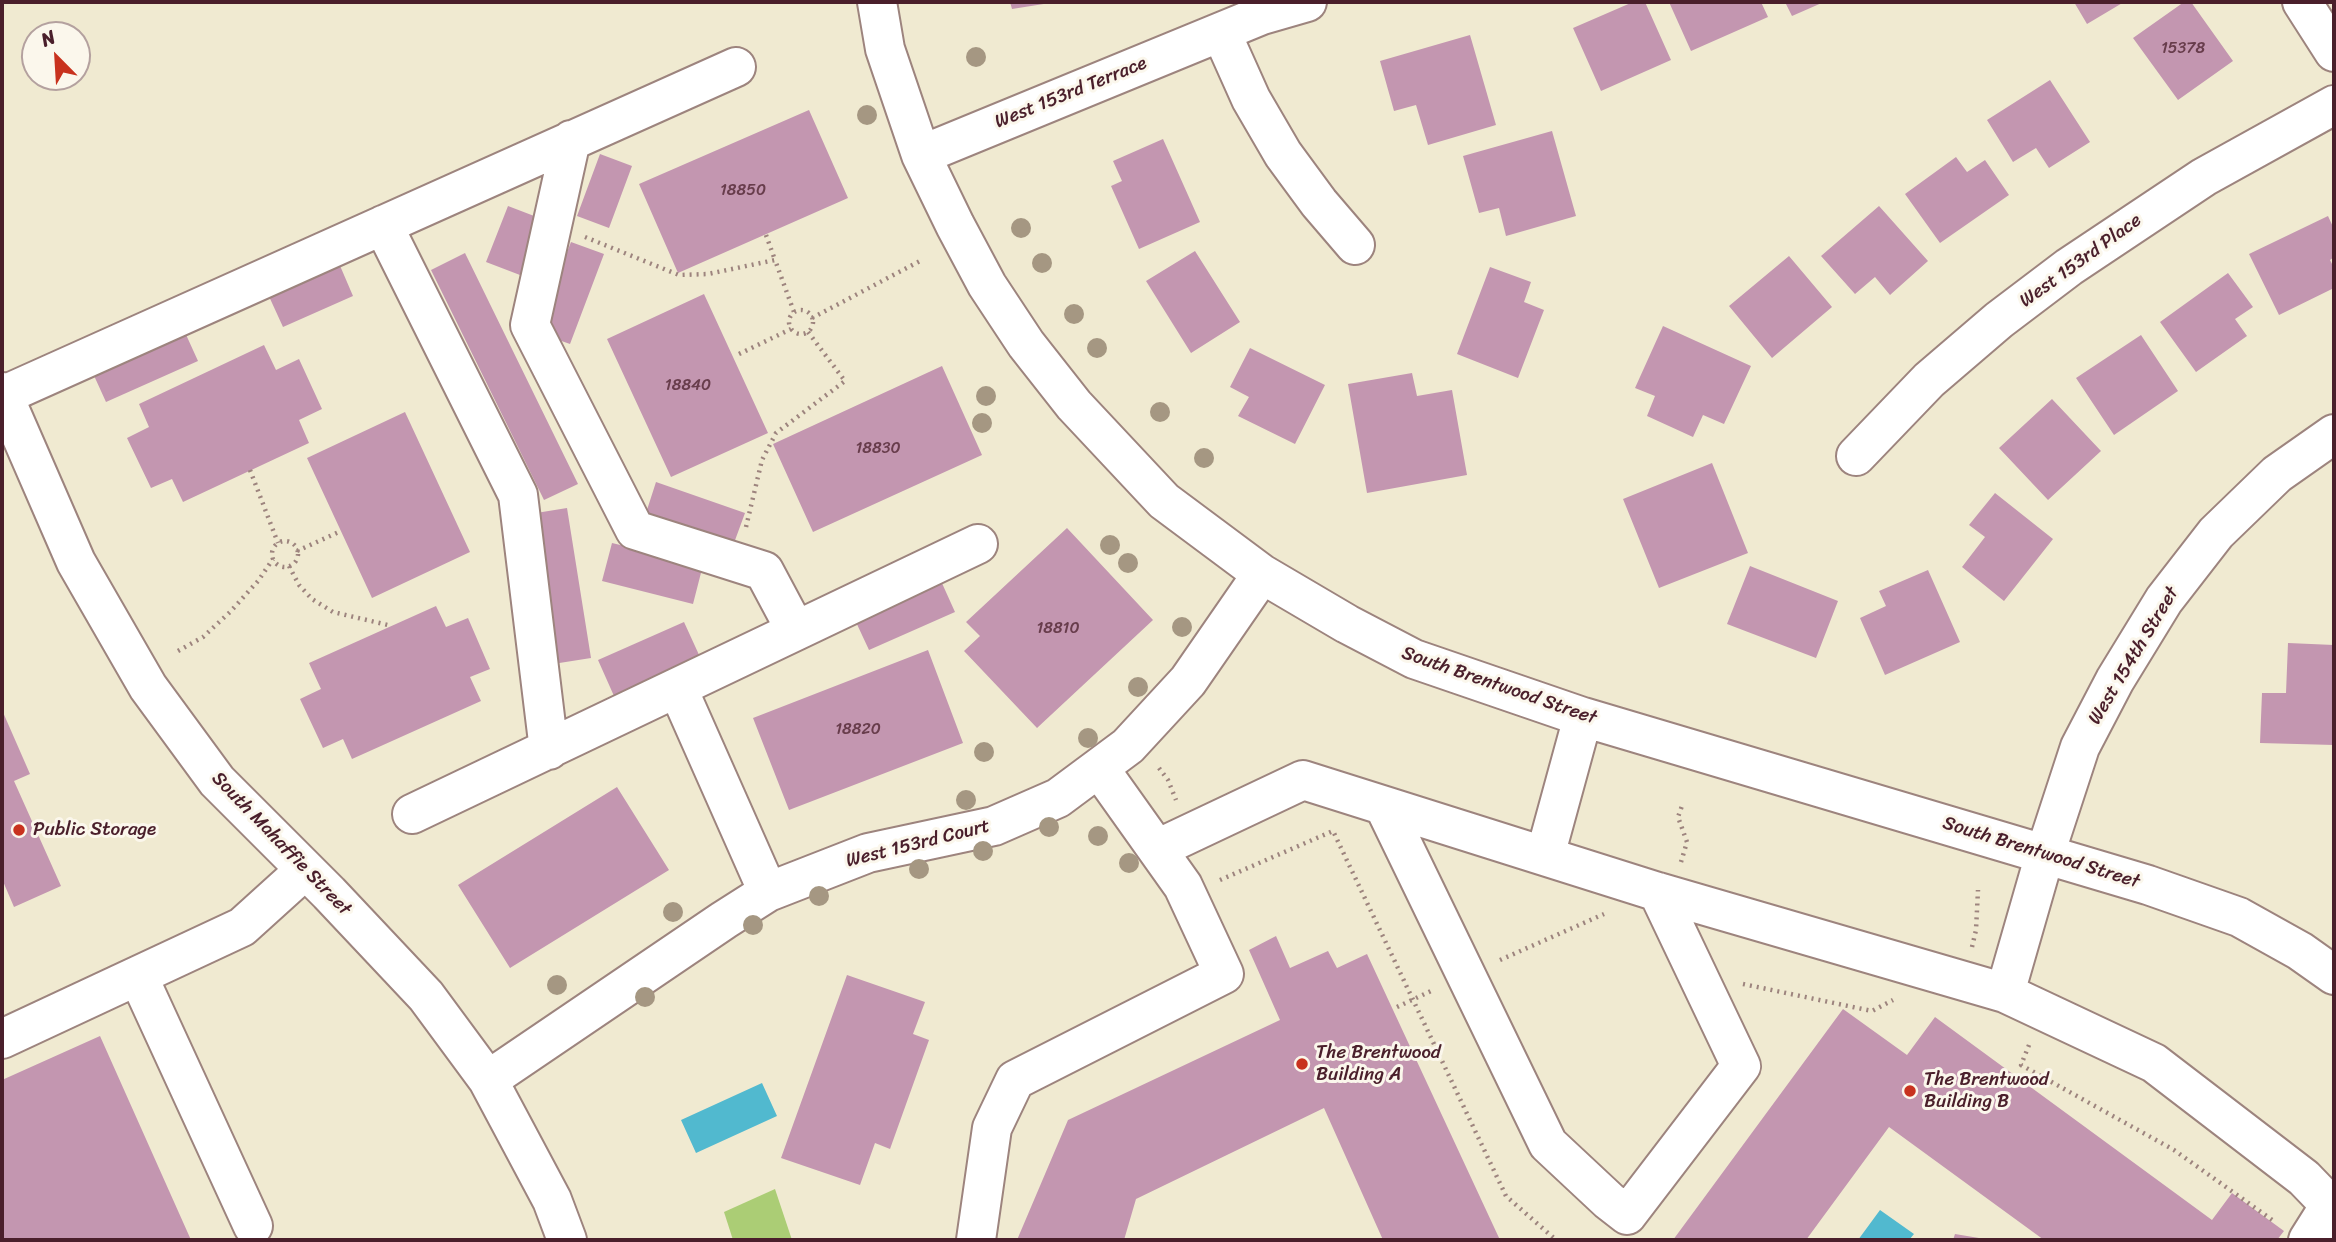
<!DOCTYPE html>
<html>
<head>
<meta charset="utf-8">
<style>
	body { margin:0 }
	#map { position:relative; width:2336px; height:1242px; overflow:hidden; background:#f0ead1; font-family:Sriracha,sans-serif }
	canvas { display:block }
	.frame { position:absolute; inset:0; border:4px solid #4a1f2b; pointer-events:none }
	.north { position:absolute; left:21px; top:21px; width:70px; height:70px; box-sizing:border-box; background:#fbf7ec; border:2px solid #b4a19f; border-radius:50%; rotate:336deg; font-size:19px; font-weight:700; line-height:28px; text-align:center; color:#4a1f2b }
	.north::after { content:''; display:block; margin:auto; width:24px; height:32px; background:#c8321e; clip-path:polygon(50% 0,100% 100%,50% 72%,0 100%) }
</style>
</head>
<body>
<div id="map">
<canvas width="2336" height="1242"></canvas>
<div class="frame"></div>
<div class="north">N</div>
</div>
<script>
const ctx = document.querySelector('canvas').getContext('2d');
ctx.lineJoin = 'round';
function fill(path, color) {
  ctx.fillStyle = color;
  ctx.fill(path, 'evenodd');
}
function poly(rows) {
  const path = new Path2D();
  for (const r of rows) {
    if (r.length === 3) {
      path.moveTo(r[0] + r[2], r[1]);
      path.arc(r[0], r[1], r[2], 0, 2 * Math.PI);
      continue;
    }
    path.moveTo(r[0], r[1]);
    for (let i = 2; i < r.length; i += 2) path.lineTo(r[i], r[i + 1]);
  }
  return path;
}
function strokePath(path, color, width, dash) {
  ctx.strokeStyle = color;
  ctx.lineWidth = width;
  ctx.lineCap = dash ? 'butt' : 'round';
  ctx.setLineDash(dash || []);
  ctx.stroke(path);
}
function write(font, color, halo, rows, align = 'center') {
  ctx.font = font + ' Sriracha,sans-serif';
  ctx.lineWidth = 6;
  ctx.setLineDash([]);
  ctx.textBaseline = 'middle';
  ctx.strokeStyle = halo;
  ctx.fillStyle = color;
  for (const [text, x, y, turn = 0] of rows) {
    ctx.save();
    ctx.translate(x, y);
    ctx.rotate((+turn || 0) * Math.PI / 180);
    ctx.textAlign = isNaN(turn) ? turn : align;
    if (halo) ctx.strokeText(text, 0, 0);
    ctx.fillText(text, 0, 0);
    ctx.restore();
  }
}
fill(poly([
	[775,1189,792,1240,733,1240,724,1212]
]), '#abcd75');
fill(poly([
	[762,1083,777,1116,696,1153,681,1120],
	[1880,1210,1914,1234,1909,1240,1858,1240]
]), '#51b9cf');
fill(poly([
	[1010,2,1050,2,1050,3,1012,9],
	[1633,2,1645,2,1671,60,1601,91,1573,28],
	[1669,2,1761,2,1768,17,1691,51],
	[1785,2,1824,2,1792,16],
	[2074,2,2124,2,2087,24],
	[2184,2,2191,2,2233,61,2178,100,2133,38],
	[1470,35,1496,125,1428,145,1416,105,1394,111,1380,61],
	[2050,80,2090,142,2049,168,2036,148,2013,162,1987,120],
	[809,110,848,198,678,273,639,184],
	[1552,131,1576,216,1506,236,1499,208,1479,213,1463,156],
	[1163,139,1200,222,1139,249,1111,186,1122,181,1113,161],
	[600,154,632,166,609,228,577,216],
	[1956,157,1967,172,1985,160,2009,195,1940,243,1905,194],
	[508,206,542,219,520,275,486,262],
	[1879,206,1928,261,1890,295,1875,277,1855,294,1821,256],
	[2328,216,2334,229,2334,257,2330,260,2334,268,2334,288,2279,315,2249,254],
	[571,242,604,254,570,344,536,332],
	[1195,251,1240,322,1191,353,1146,281],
	[465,253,578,484,544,500,431,270],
	[1789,256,1832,307,1772,358,1729,306],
	[338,261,353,296,283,327,267,292],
	[1490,267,1531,282,1524,302,1544,310,1518,378,1457,354],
	[2228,273,2253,307,2235,319,2247,336,2196,372,2160,322],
	[704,294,768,433,671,477,607,339],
	[1663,326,1751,366,1724,424,1703,415,1693,437,1647,416,1655,396,1635,388],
	[183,328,198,361,106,402,91,369],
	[2141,335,2178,391,2114,435,2076,378],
	[264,345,276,370,299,359,322,409,299,420,309,443,183,502,172,479,151,488,127,438,149,427,139,404],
	[1250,348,1325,385,1295,444,1238,416,1249,397,1230,387],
	[942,366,982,455,813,532,773,444],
	[1412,373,1417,396,1452,390,1467,475,1367,493,1348,384],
	[2052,399,2101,451,2048,500,1999,448],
	[405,412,470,552,372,598,307,458],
	[1712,463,1748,553,1659,588,1623,499],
	[656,482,745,513,734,543,646,513],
	[1995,493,2053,539,2004,601,1962,567,1985,537,1969,525],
	[567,508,591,658,553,664,530,514],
	[1067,528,1153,620,1037,728,964,651,980,636,966,622],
	[612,543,703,565,693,604,602,581],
	[1750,566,1838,601,1816,658,1727,624],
	[1928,570,1960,642,1885,675,1860,618,1886,606,1879,591],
	[941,581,955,612,869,650,855,620],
	[436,606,446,627,468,618,490,669,470,677,481,701,352,759,343,739,323,748,300,699,321,689,309,663],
	[684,622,700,657,614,696,598,660],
	[2288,643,2334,645,2334,745,2260,743,2262,693,2286,693],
	[928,650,963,743,789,810,753,718],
	[2,710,30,774,14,781,61,886,14,907,2,879],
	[617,787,669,870,510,968,458,885],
	[1276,936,1290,968,1328,951,1337,968,1367,954,1500,1240,1383,1240,1324,1108,1136,1199,1124,1240,1017,1240,1068,1120,1280,1020,1249,950],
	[847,975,925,1002,913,1034,929,1040,890,1149,875,1143,860,1185,781,1158],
	[1843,1009,1907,1055,1935,1017,2212,1220,2232,1193,2284,1231,2277,1240,2044,1240,1889,1127,1806,1240,1673,1240],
	[100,1036,191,1240,2,1240,2,1080],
	[1955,1234,1985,1239,1985,1240,1953,1240]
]), '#c396b0');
const minor = poly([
	[877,2,885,49,921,155,955,225,987,285,1026,344,1074,405,1164,501,1262,574,1347,624,1414,659,1583,717,2148,885,2239,917,2300,951,2334,975],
	[2302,2,2334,52],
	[1221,32,1251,99,1283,154,1319,203,1355,245],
	[571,140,530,325,635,530,764,571,796,631],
	[921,155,1262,15,1307,2],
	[383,225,518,495,549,750],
	[2,392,76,562,148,687,217,781,329,893,426,996,488,1080,552,1200,567,1240],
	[2,396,736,67],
	[1856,456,1929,380,1999,320,2069,267,2204,177,2334,105],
	[678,689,768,892],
	[1384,806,1548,1144,1609,1201,1627,1215,1741,1066,1658,892],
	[412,814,978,544],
	[1157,849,1303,780,1658,892,2005,993,2154,1063,2304,1178,2330,1205,2308,1240],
	[1545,856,1583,717],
	[138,976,253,1226],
	[2005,993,2045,854,2080,747,2115,680,2164,600,2216,533,2277,474,2334,434],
	[2,1039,242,927,305,870],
	[488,1080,724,920,768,892,868,853,994,826,1058,798,1128,746,1188,681,1262,574],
	[976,1240,992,1128,1015,1080,1224,974,1183,886,1109,782,1096,770]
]);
strokePath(minor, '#9d847e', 42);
strokePath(poly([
	[766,235,775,260],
	[585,237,679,275,708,274,775,260,794,312],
	[801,322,12],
	[812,318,920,261],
	[739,354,791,329],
	[250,470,278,543],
	[746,527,762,460,776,433,845,381,808,332],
	[285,554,13],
	[297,551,341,531],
	[289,566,299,585,312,599,333,612,392,626],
	[178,651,203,637,230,612,258,581,273,559],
	[1159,768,1168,780,1176,800],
	[1681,862,1687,842,1678,817,1683,803],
	[1220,880,1333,831,1506,1196,1556,1240],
	[1972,947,1976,930,1978,890],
	[1500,960,1604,914],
	[1743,984,1872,1011,1893,1000],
	[1397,1007,1431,991],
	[2029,1045,2021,1065,2174,1150,2275,1222]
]), '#9d847e', 4.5, [2, 5]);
strokePath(minor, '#fff', 38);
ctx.fillStyle = '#a59782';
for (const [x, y] of [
	[976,57],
	[867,115],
	[1021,228],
	[1042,263],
	[1074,314],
	[1097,348],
	[986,396],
	[1160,412],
	[982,423],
	[1204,458],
	[1110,545],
	[1128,563],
	[1182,627],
	[1138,687],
	[1088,738],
	[984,752],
	[966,800],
	[1049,827],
	[1098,836],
	[983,851],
	[1129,863],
	[919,869],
	[819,896],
	[673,912],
	[753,925],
	[557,985],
	[645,997]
]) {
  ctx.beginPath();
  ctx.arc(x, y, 10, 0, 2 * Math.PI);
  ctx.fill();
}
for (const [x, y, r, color] of [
	[19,830,7,"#c8321e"],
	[1302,1064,7,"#c8321e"],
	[1910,1091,7,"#c8321e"]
]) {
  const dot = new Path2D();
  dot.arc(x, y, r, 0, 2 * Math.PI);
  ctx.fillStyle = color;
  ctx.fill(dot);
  strokePath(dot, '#fbf7ec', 2.5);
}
write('16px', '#683d4c', null, [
	["15378",2183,49],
	["18850",743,191],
	["18840",688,386],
	["18830",878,449],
	["18810",1058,629],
	["18820",858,730]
]);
write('19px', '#4a1f2b', '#fbf7ec', [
	["West 153rd Terrace",1071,93,-22],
	["West 153rd Place",2081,261,-36],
	["West 154th Street",2134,656,-59],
	["South Brentwood Street",1499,686,19],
	["South Mahaffie Street",281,844,46],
	["West 153rd Court",918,844,-14],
	["South Brentwood Street",2041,853,17]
]);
write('19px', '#4a1f2b', '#fbf7ec', [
	["Public Storage",33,830],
	["The Brentwood",1316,1053],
	["Building A",1316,1075],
	["The Brentwood",1924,1080],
	["Building B",1924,1102]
], 'left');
</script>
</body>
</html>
